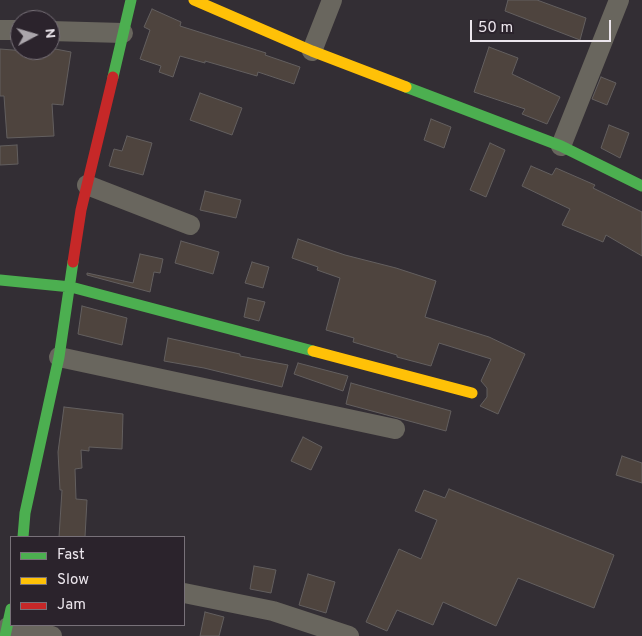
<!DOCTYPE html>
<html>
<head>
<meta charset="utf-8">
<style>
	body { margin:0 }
	#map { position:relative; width:642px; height:636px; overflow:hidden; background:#332e34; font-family:Overpass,sans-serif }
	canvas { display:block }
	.legend { position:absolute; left:10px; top:536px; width:175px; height:90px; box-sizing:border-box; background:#2b232c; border:1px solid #787179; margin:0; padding:6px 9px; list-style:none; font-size:15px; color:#ece6ed }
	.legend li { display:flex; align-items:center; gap:10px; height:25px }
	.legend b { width:25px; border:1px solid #787179 }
	.north { position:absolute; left:10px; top:10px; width:50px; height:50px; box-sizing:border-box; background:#2b232c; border:1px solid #787179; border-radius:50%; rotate:84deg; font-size:14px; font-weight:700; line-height:20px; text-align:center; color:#ece6ed }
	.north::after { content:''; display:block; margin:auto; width:18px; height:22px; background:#aba6ac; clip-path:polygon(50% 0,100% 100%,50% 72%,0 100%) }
	.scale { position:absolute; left:470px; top:20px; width:141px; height:22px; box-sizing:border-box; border:2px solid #ece6ed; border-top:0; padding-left:6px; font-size:15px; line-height:18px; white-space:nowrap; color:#ece6ed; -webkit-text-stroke:4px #2b232c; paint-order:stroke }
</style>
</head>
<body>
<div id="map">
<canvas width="642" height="636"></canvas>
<ul class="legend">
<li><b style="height:6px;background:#4caf50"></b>Fast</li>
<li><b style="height:6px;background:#ffc107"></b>Slow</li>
<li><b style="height:6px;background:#c62828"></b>Jam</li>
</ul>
<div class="north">N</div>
<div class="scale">50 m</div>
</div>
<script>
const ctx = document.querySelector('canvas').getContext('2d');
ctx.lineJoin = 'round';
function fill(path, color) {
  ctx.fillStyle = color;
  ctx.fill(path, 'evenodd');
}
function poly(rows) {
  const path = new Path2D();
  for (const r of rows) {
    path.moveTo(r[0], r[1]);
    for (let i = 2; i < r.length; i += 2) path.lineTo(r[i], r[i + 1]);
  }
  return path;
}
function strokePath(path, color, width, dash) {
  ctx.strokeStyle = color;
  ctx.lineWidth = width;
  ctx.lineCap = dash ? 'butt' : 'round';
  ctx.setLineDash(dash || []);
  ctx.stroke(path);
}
const building = poly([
	[508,0,537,0,586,18,580,40,505,11,508,0],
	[152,9,181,22,180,26,266,53,265,55,300,67,294,84,258,72,257,76,205,61,205,63,180,56,173,77,159,72,161,66,140,59,150,30,144,27,152,9],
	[489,47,518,58,512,74,560,97,547,124,522,114,525,109,474,92,489,47],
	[50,48,71,52,63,105,52,104,54,136,7,138,4,96,0,96,0,49,38,52,38,50,50,50,50,48],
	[601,77,616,83,607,105,592,99,601,77],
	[200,93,242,108,232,135,190,120,200,93],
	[431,119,451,127,444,148,424,140,431,119],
	[609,125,629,133,620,158,601,148,609,125],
	[127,136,152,143,143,175,109,166,114,149,122,151,127,136],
	[490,143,505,150,486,197,470,190,490,143],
	[17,145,18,164,0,165,0,146,17,145],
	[531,166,552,175,556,168,595,185,593,188,642,212,642,256,606,235,603,242,562,225,570,209,522,186,531,166],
	[205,191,241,200,236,218,200,210,205,191],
	[298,239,345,255,396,268,436,281,425,317,489,337,525,354,498,414,480,406,487,397,487,388,481,381,491,359,439,343,431,366,397,357,397,355,353,342,354,338,326,330,340,278,317,270,318,267,292,258,298,239],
	[181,241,219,252,213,274,175,263,181,241],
	[140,254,163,259,160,273,154,272,150,292,87,275,87,273,133,283,140,254],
	[252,262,269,267,263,288,245,283,252,262],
	[248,298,265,302,259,321,244,317,248,298],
	[82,306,127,318,122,345,78,334,82,306],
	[168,338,240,354,240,356,288,365,282,387,204,368,164,361,168,338],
	[298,363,348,376,343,391,294,374,298,363],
	[351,383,451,411,446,431,346,404,351,383],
	[64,407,123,414,122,449,89,447,89,451,81,450,82,468,75,469,76,499,87,500,85,537,59,537,62,490,60,490,58,452,64,407],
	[303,437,322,447,311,470,291,461,303,437],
	[622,456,642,463,642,483,616,475,622,456],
	[449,489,614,555,594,608,518,578,496,626,443,602,433,625,397,610,387,631,366,622,399,549,421,559,437,520,415,511,424,490,445,498,449,489],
	[254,566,276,570,271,593,250,589,254,566],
	[308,574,335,582,326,613,299,605,308,574],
	[205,612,224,617,219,636,200,636,205,612]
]);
fill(building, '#4e443e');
strokePath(building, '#635f5f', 1);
strokePath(poly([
	[0,30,20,30],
	[50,31,123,33],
	[312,51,332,0],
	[561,146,619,0],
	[87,185,190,225],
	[59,357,395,429],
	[184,593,273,611,349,636],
	[8,627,52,636]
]), '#69665e', 20);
strokePath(poly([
	[113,77,131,0],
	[406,87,561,146,642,186],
	[0,280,71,287,313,351],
	[23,537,25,513,59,357,73,262],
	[5,636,11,609]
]), '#4caf50', 11);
strokePath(poly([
	[194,0,312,51,406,87],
	[313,351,472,393]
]), '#ffc107', 11);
strokePath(poly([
	[73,262,81,210,113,77]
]), '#c62828', 11);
</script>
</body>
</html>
